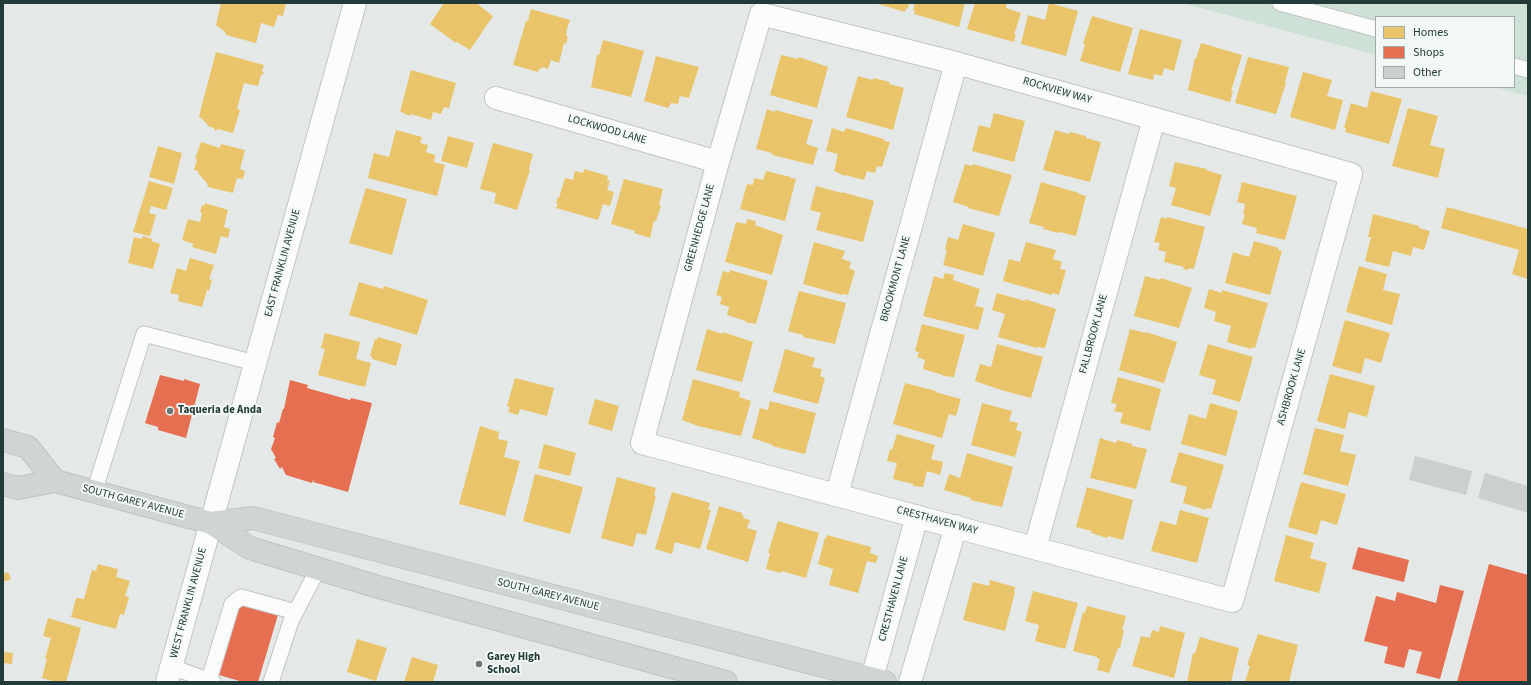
<!DOCTYPE html>
<html>
<head>
<meta charset="utf-8">
<style>
	body { margin:0 }
	#map { position:relative; width:1531px; height:685px; overflow:hidden; background:#e4e9e7; font-family:"Source Sans 3",sans-serif }
	canvas { display:block }
	.frame { position:absolute; inset:0; border:4px solid #233b38; pointer-events:none }
	.legend { position:absolute; left:1375px; top:16px; width:140px; height:72px; box-sizing:border-box; background:#f2f8f6; border:1px solid #9facaa; margin:0; padding:5px 7px; list-style:none; font-size:12px; color:#233b38 }
	.legend li { display:flex; align-items:center; gap:8px; height:20px }
	.legend b { width:20px; border:1px solid #9facaa }
</style>
</head>
<body>
<div id="map">
<canvas width="1531" height="685"></canvas>
<div class="frame"></div>
<ul class="legend">
<li><b style="height:11px;background:#e9c46a"></b>Homes</li>
<li><b style="height:11px;background:#e76f51"></b>Shops</li>
<li><b style="height:11px;background:#cbd0cf"></b>Other</li>
</ul>
</div>
<script>
const ctx = document.querySelector('canvas').getContext('2d');
ctx.lineJoin = 'round';
function fill(path, color) {
  ctx.fillStyle = color;
  ctx.fill(path, 'evenodd');
}
function poly(rows) {
  const path = new Path2D();
  for (const r of rows) {
    path.moveTo(r[0], r[1]);
    for (let i = 2; i < r.length; i += 2) path.lineTo(r[i], r[i + 1]);
  }
  return path;
}
function strokePath(path, color, width, dash) {
  ctx.strokeStyle = color;
  ctx.lineWidth = width;
  ctx.lineCap = dash ? 'butt' : 'round';
  ctx.setLineDash(dash || []);
  ctx.stroke(path);
}
function write(font, color, halo, rows, align = 'center') {
  ctx.font = font + ' "Source Sans 3",sans-serif';
  ctx.lineWidth = 4;
  ctx.setLineDash([]);
  ctx.textBaseline = 'middle';
  ctx.strokeStyle = halo;
  ctx.fillStyle = color;
  for (const [text, x, y, turn = 0] of rows) {
    ctx.save();
    ctx.translate(x, y);
    ctx.rotate((+turn || 0) * Math.PI / 180);
    ctx.textAlign = isNaN(turn) ? turn : align;
    if (halo) ctx.strokeText(text, 0, 0);
    ctx.fillText(text, 0, 0);
    ctx.restore();
  }
}
fill(poly([
	[1182,3,1528,3,1528,96,1495,87,1514,87,1514,17,1376,17,1376,55]
]), '#cee1d6');
fill(poly([
	[221,3,286,3,283,16,278,15,274,27,261,23,256,43,226,35,225,32,216,25],
	[444,3,476,3,493,16,470,50,457,42,456,43,430,24],
	[875,3,909,3,908,9,906,8,905,12],
	[915,3,965,3,959,27,914,14,915,11,913,10],
	[975,3,1007,3,1006,8,1021,13,1014,35,1016,35,1014,42,967,29],
	[1049,3,1078,11,1066,56,1021,44,1028,15,1045,20],
	[531,9,570,20,566,32,567,32,566,36,568,37,566,44,564,43,559,63,551,60,548,69,542,67,541,69,539,69,538,72,513,65,526,21,528,21],
	[1092,16,1133,28,1120,72,1080,61,1085,45,1083,44],
	[1140,29,1182,40,1174,71,1164,68,1162,76,1154,74,1153,80,1128,74],
	[603,40,644,51,631,97,591,87,597,55,599,55],
	[1201,43,1242,55,1231,91,1233,91,1230,102,1188,90,1195,58,1196,59],
	[216,52,264,65,262,71,264,73,261,75,258,86,244,83,237,109,240,110,233,133,218,129,215,131,214,128,207,126,208,125,199,116],
	[781,55,798,59,799,57,828,67,817,108,770,95],
	[656,56,699,67,689,98,680,96,678,104,671,103,668,108,644,101],
	[1248,57,1289,67,1285,82,1286,83,1276,114,1235,103],
	[411,70,456,83,449,108,444,107,441,114,433,112,431,120,411,114,411,116,404,114,405,113,400,112],
	[1303,72,1332,80,1327,96,1343,100,1335,130,1290,117],
	[858,76,873,80,873,78,890,82,889,84,904,88,893,130,846,117],
	[1371,91,1402,99,1389,144,1345,132,1346,128,1344,128,1351,103,1367,108],
	[1408,108,1438,116,1430,145,1445,149,1438,178,1392,166],
	[767,109,775,112,775,110,813,120,806,144,818,148,813,165,772,155,772,153,756,149],
	[994,113,1025,121,1014,162,972,151,979,125,990,128],
	[832,128,844,132,846,128,884,139,884,141,890,142,882,167,877,166,875,173,867,171,864,180,845,175,845,176,834,171,838,154,826,151],
	[396,130,422,137,420,143,428,145,426,152,435,155,434,162,445,165,437,196,368,178,374,153,389,157],
	[1055,130,1069,134,1070,132,1086,136,1086,138,1101,142,1090,182,1043,170],
	[448,136,474,143,467,168,441,161],
	[201,142,220,148,221,144,245,150,240,169,245,171,243,179,237,178,233,193,208,187,207,183,198,173,198,171,194,170,197,159,195,159],
	[493,143,533,154,529,169,530,170,517,210,494,203,496,193,480,189],
	[158,146,182,153,174,184,149,177],
	[1175,162,1207,169,1206,170,1222,175,1210,216,1171,205,1176,188,1169,186],
	[965,164,972,166,973,164,1012,175,999,216,968,208,969,207,953,202],
	[584,169,608,176,607,180,610,181,607,190,614,192,610,206,603,204,598,220,556,208,558,204,556,203,558,197,559,198,565,178,573,180,575,171,583,173],
	[766,171,791,177,791,178,796,179,785,221,740,209,747,184,753,185,754,178,763,180],
	[624,179,663,189,659,205,661,206,656,221,654,221,650,238,634,233,635,231,611,224],
	[149,181,173,188,166,210,151,206,149,213,156,215,150,236,133,232],
	[1041,182,1079,193,1079,194,1086,196,1076,236,1059,232,1059,233,1043,229,1044,227,1029,223],
	[1242,182,1297,196,1285,240,1256,233,1257,228,1242,224,1245,214,1243,214,1245,204,1237,202],
	[816,186,842,193,842,192,874,201,863,242,816,230,821,213,810,210],
	[366,188,407,199,392,255,349,243],
	[205,203,228,210,224,227,230,229,228,238,221,236,216,254,192,247,194,244,182,240,188,219,200,222,202,213,200,212,202,205,204,206],
	[1447,207,1528,229,1528,279,1512,274,1519,250,1441,228],
	[1373,214,1419,226,1419,228,1430,231,1424,250,1413,247,1411,256,1393,251,1389,267,1365,261,1371,237,1368,237],
	[1161,217,1167,219,1167,217,1205,227,1194,269,1189,268,1188,270,1183,269,1184,267,1164,262,1166,252,1158,250,1160,243,1154,242],
	[747,219,756,221,755,225,783,235,772,275,725,262,736,222,746,224],
	[963,224,995,233,983,276,943,265,947,250,945,250,948,237,958,240],
	[143,236,152,239,151,241,160,244,153,269,128,263,134,237,142,239],
	[1254,241,1279,248,1278,250,1282,251,1270,295,1225,283,1233,252,1249,257],
	[814,242,845,251,842,259,851,262,849,268,855,271,848,295,842,294,842,295,803,284],
	[1026,242,1056,250,1053,259,1062,262,1060,269,1066,270,1059,295,1053,293,1052,295,1003,281,1009,259,1020,262],
	[190,258,214,265,209,279,212,280,209,291,207,290,202,307,178,301,179,295,170,293,177,268,186,271],
	[1359,266,1387,274,1383,290,1400,294,1392,325,1346,312],
	[730,270,768,281,756,324,745,322,746,321,727,315,729,307,720,304,722,297,716,295,723,271,729,273],
	[945,273,954,275,953,280,980,289,975,306,984,308,978,330,923,316,934,276,943,279],
	[1145,276,1160,280,1161,278,1192,288,1179,328,1134,316],
	[359,282,383,289,384,286,428,300,417,335,349,315],
	[1209,289,1222,293,1222,290,1268,303,1255,348,1252,347,1251,349,1227,342,1231,326,1214,321,1216,312,1204,308],
	[799,291,846,303,835,344,803,337,803,335,788,331],
	[997,293,1025,301,1025,299,1056,309,1045,348,1037,347,1037,348,998,337,1005,314,992,310],
	[1345,320,1390,333,1381,363,1365,358,1361,374,1332,366],
	[922,324,965,335,954,377,943,376,943,375,923,369,925,360,917,357,919,352,915,351],
	[707,329,723,334,723,332,753,342,742,382,696,370],
	[1130,329,1146,333,1146,332,1177,342,1164,383,1119,370],
	[325,333,360,342,356,359,371,363,365,387,318,375,325,349,321,348],
	[378,337,402,344,396,366,372,359,372,357,370,356,375,339,377,340],
	[997,344,1043,357,1031,398,1001,390,975,381,980,364,991,367],
	[1208,344,1253,357,1240,402,1212,394,1216,380,1199,375],
	[785,349,815,358,812,367,822,369,820,376,825,378,818,404,773,392],
	[1330,374,1375,386,1367,417,1349,412,1345,429,1317,421],
	[1118,377,1161,389,1150,431,1120,423,1123,413,1114,411,1117,404,1111,403],
	[515,378,554,388,547,416,520,409,518,415,508,412,510,407,507,406],
	[693,379,740,392,739,397,751,401,741,436,698,426,682,420],
	[905,383,936,391,935,392,961,399,956,416,949,414,942,438,893,424],
	[595,399,619,406,612,431,588,424],
	[770,401,816,413,805,454,772,446,773,445,752,438,760,408,768,410],
	[982,403,1012,411,1009,421,1018,423,1016,430,1022,432,1015,457,971,445],
	[1210,403,1238,411,1226,456,1181,444,1189,414,1206,419],
	[480,426,499,432,498,439,508,441,504,457,520,461,505,516,459,504],
	[1315,428,1344,435,1340,451,1356,455,1348,486,1303,474],
	[897,434,935,445,931,459,943,462,940,475,927,471,923,487,913,486,913,484,893,479,897,463,887,461,890,449,892,450],
	[1100,438,1116,443,1117,440,1132,444,1132,446,1147,449,1136,489,1090,478],
	[544,444,576,453,570,476,538,468],
	[1179,452,1224,465,1211,509,1207,508,1206,510,1183,503,1187,487,1170,482],
	[967,453,1013,467,1002,507,970,500,971,498,944,490,949,474,960,478],
	[535,474,583,487,570,534,523,521],
	[617,477,656,488,654,495,656,496,646,535,637,533,633,547,601,538],
	[1301,482,1346,494,1337,525,1321,520,1317,535,1288,527],
	[1087,487,1133,500,1123,540,1108,536,1107,538,1091,533,1092,531,1076,527],
	[672,492,710,503,708,510,711,510,700,549,675,542,672,554,655,549],
	[719,506,742,513,742,515,744,516,743,518,750,520,747,528,757,531,748,562,706,549],
	[1180,510,1209,518,1197,563,1151,551,1160,521,1176,525],
	[778,521,819,533,806,578,782,571,781,573,766,569,770,553,768,553],
	[827,535,871,547,870,553,878,556,876,563,867,561,858,593,829,585,833,569,818,564,825,538,826,539],
	[1286,535,1314,543,1310,558,1327,563,1319,593,1274,581],
	[98,564,118,569,116,577,130,581,125,596,129,597,124,615,120,614,116,629,71,617,76,598,84,599,92,570,96,571],
	[8,572,11,579,3,582,3,574],
	[990,580,1015,587,1014,592,1015,592,1005,631,963,620,973,582,989,586],
	[1033,591,1078,603,1065,649,1035,641,1039,625,1025,621],
	[1087,606,1126,616,1122,630,1124,630,1120,648,1118,648,1109,673,1097,670,1100,659,1097,658,1097,657,1073,651,1083,612,1085,613],
	[48,618,81,628,66,682,56,682,42,678,47,659,45,659,51,638,43,636],
	[1160,626,1185,633,1174,678,1132,666,1141,636,1150,638,1152,630,1159,632],
	[1258,634,1298,645,1289,682,1245,682,1250,666,1247,665],
	[1200,637,1239,648,1231,682,1187,682,1193,653,1195,653],
	[357,639,387,648,376,681,347,672],
	[3,652,13,653,12,664,3,663],
	[412,657,438,665,433,682,404,682]
]), '#e9c46a');
fill(poly([
	[160,375,184,381,184,379,200,384,186,438,158,430,158,427,145,423],
	[290,380,308,385,307,388,350,400,351,398,372,403,348,492,313,482,314,480,313,480,312,483,286,475,282,467,280,469,274,459,276,458,271,449,275,438,273,437,277,422,279,423,283,409,284,409],
	[1358,547,1409,560,1404,582,1352,569],
	[1489,564,1528,575,1528,682,1457,682],
	[1440,585,1464,591,1440,679,1416,673,1422,652,1409,649,1404,668,1384,663,1388,647,1364,641,1376,596,1395,601,1397,592,1436,603],
	[239,604,278,615,258,682,243,682,219,675]
]), '#e76f51');
fill(poly([
	[1415,456,1472,471,1466,495,1409,480],
	[1485,473,1528,486,1528,513,1478,498]
]), '#cbd0cf');
const lane = poly([
	[1280,3,1376,29],
	[1514,66,1528,70],
	[94,492,144,334,255,363],
	[172,667,213,682],
	[209,680,232,604,241,597,296,612],
	[271,682,291,621,318,569]
]);
const street = poly([
	[761,14,956,63,1351,174,1232,601,642,443,718,162,761,14],
	[496,98,718,162],
	[837,494,956,63],
	[1035,548,1154,119],
	[167,682,211,523],
	[871,682,917,516],
	[910,682,956,526]
]);
const secondary = poly([
	[211,523,355,3]
]);
const primary = poly([
	[3,440,28,447,55,481],
	[3,484,18,488,55,481,211,523,250,548,375,586,726,682],
	[211,523,253,518,885,682]
]);
strokePath(lane, '#c1c6c4', 17);
strokePath(street, '#c1c6c4', 24);
strokePath(secondary, '#c0c6c5', 24);
strokePath(primary, '#bdc5c3', 24);
strokePath(lane, '#fbfcfb', 15);
strokePath(street, '#fbfcfb', 22);
strokePath(secondary, '#fbfcfb', 22);
strokePath(primary, '#ced5d4', 22);
for (const [x, y, r, color] of [
	[170,411,4,"#677875"],
	[479,664,4,"#677875"]
]) {
  const dot = new Path2D();
  dot.arc(x, y, r, 0, 2 * Math.PI);
  ctx.fillStyle = color;
  ctx.fill(dot);
  strokePath(dot, '#f2f8f6', 1.5);
}
write('11px', '#233b38', '#f2f8f6', [
	["ROCKVIEW WAY",1057,91,16],
	["LOCKWOOD LANE",607,130,16],
	["GREENHEDGE LANE",700,228,-75],
	["EAST FRANKLIN AVENUE",283,263,-75],
	["BROOKMONT LANE",896,279,-75],
	["FALLBROOK LANE",1094,334,-75],
	["ASHBROOK LANE",1292,387,-74],
	["SOUTH GAREY AVENUE",133,502,15],
	["CRESTHAVEN WAY",937,521,15],
	["SOUTH GAREY AVENUE",548,595,14],
	["CRESTHAVEN LANE",894,599,-75],
	["WEST FRANKLIN AVENUE",189,603,-75]
]);
write('bold 11px', '#233b38', '#f2f8f6', [
	["Taqueria de Anda",178,411],
	["Garey High",487,658],
	["School",487,671]
], 'left');
</script>
</body>
</html>
